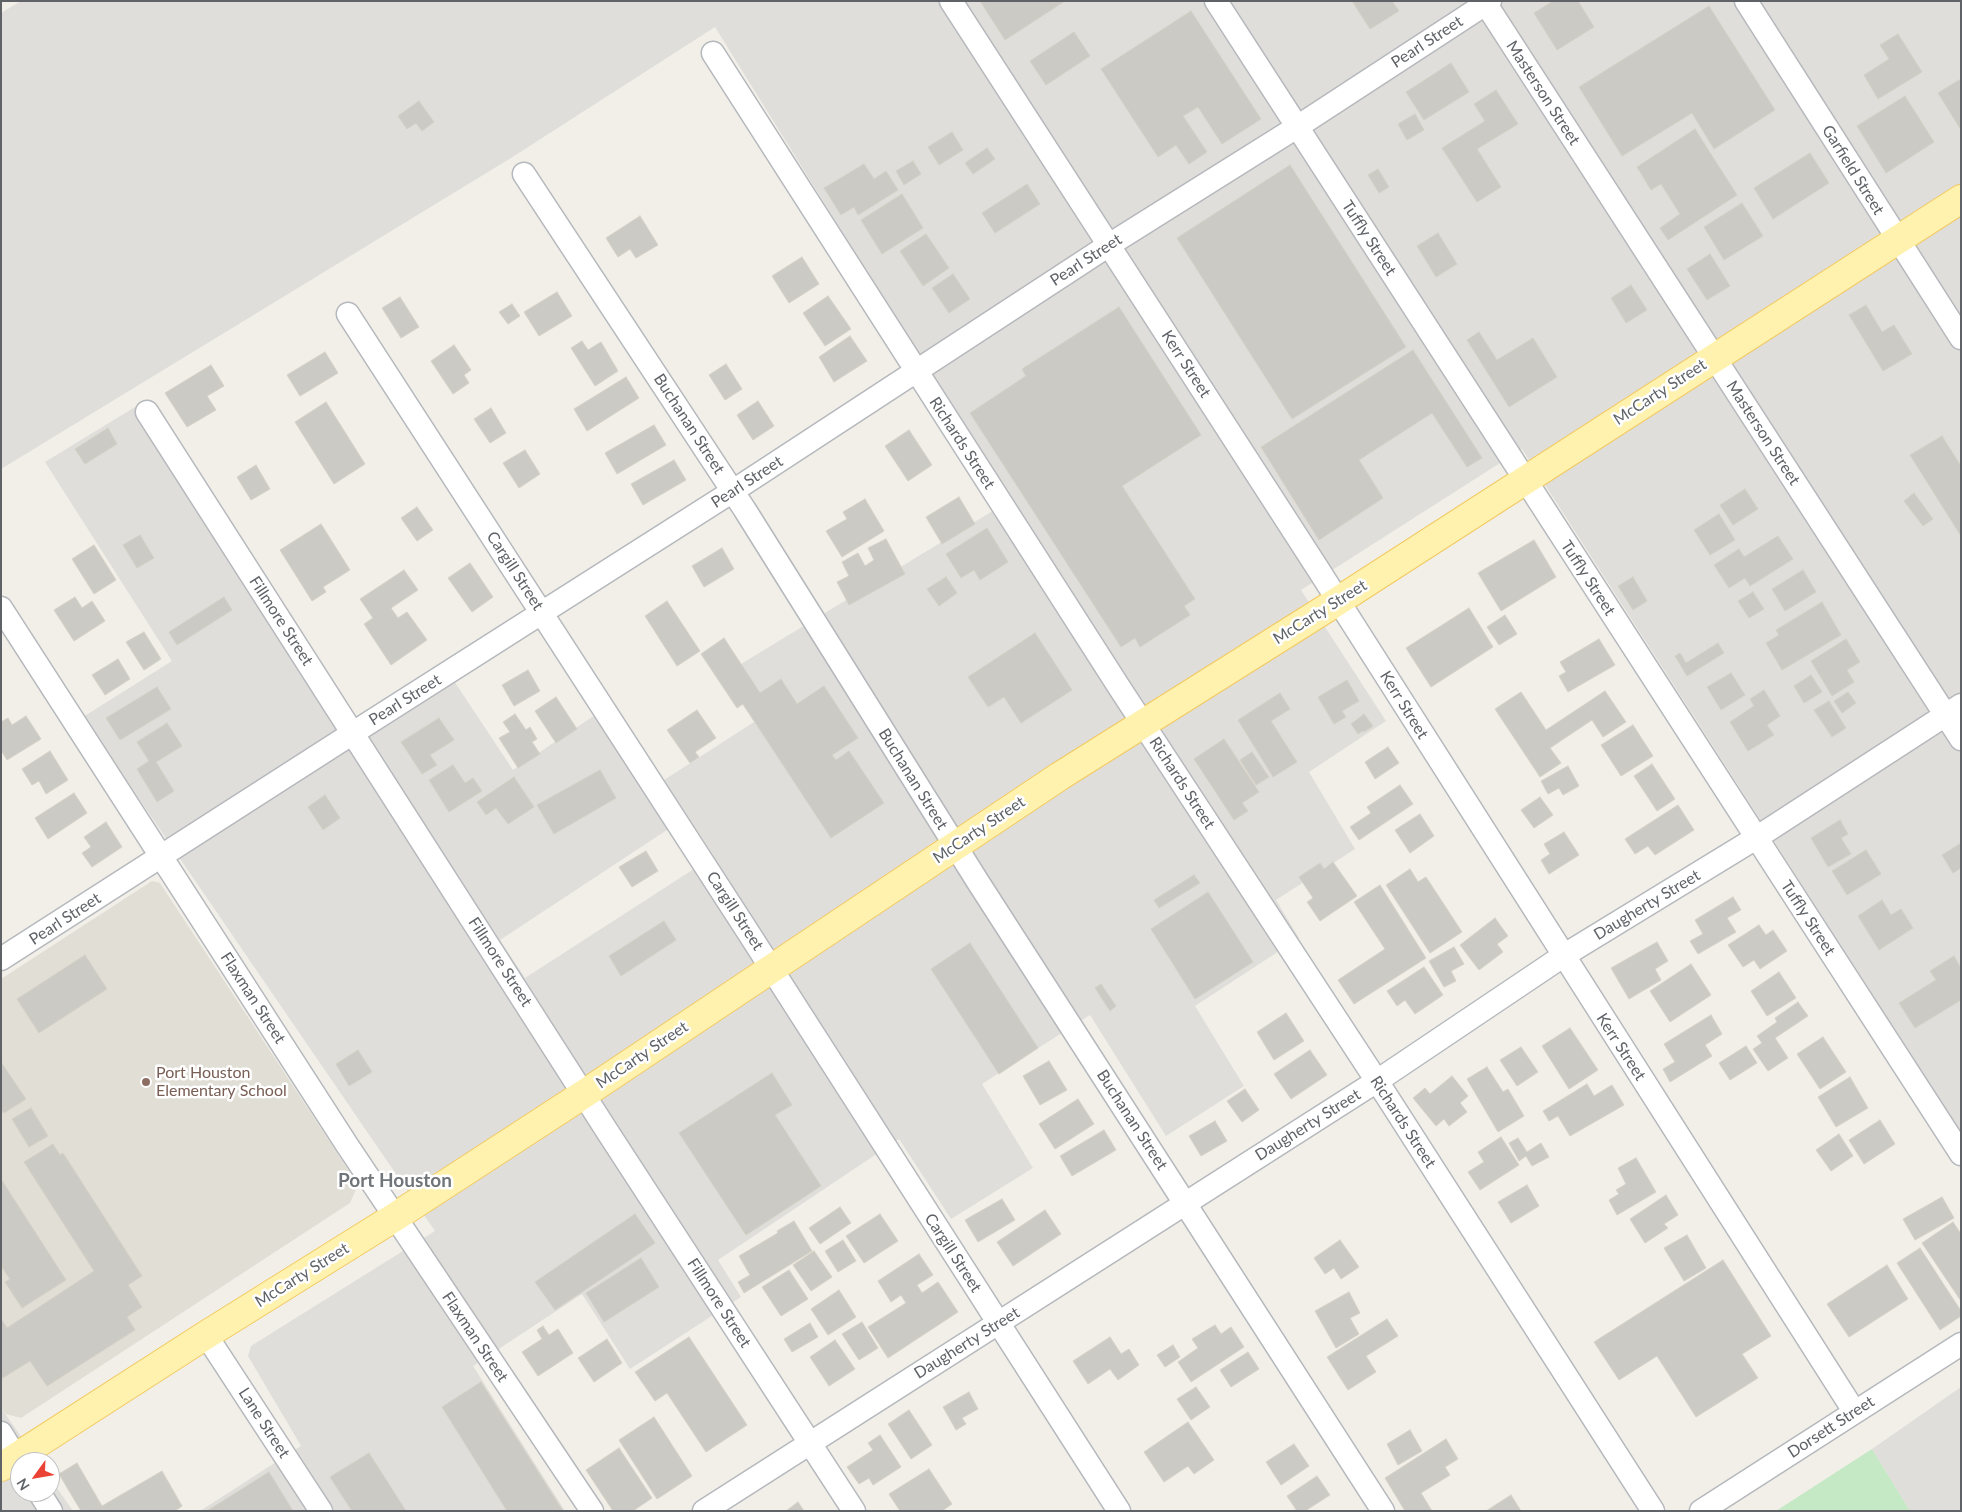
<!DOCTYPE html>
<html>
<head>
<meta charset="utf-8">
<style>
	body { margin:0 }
	#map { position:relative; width:1962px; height:1512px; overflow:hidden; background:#f1efe8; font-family:Lato,sans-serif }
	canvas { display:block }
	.frame { position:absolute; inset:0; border:2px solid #5f6368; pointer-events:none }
	.north { position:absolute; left:10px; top:1452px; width:50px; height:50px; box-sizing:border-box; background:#fff; border:1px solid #bfc1c3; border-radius:50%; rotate:238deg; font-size:14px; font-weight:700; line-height:20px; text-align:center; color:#5f6368 }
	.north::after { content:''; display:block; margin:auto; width:18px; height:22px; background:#ea4335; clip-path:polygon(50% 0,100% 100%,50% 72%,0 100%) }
</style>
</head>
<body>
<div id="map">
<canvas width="1962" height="1512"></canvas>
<div class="frame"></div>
<div class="north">N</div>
</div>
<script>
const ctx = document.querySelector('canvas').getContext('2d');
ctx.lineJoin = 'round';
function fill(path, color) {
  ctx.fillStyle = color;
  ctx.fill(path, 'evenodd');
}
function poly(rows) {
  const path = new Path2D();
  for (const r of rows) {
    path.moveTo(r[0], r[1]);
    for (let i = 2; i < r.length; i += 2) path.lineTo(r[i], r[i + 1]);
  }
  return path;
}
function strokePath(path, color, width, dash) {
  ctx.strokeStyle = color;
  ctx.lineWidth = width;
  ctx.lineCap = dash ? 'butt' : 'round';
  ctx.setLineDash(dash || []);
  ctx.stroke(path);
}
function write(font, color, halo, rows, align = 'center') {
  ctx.font = font + ' Lato,sans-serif';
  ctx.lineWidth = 5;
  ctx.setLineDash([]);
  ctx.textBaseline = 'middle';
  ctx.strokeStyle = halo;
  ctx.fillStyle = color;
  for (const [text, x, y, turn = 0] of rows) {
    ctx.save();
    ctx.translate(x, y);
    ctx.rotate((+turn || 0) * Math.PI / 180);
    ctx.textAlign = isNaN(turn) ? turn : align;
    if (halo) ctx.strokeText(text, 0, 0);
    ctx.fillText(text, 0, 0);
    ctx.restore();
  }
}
fill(poly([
	[21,1,1961,1,1961,1132,1522,449,1301,590,1386,721,1309,772,1355,849,1276,900,1299,938,1195,1006,1244,1086,1166,1136,1090,1015,982,1084,1033,1168,951,1219,899,1139,718,1260,741,1297,630,1369,582,1294,473,1366,565,1511,200,1511,301,1446,248,1356,251,1346,435,1231,83,717,172,661,45,462,148,399,363,737,452,678,513,770,598,713,673,826,500,940,525,978,714,856,664,780,754,722,723,675,1009,501,715,27,511,158,1,469,1,13],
	[1961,1387,1961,1511,1910,1511,1872,1449],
	[1,1408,39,1462,20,1462,20,1492,50,1492,50,1478,73,1511,1,1511]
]), '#e0deda');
fill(poly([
	[152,881,160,883,358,1185,350,1203,21,1418,6,1414,1,1408,1,979]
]), '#e1ded6');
fill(poly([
	[1872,1449,1910,1511,1776,1511]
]), '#c5e8c5');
const building = poly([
	[980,1,1065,1,1005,40,980,1],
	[1352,1,1392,1,1399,11,1370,29,1352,1],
	[1553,1,1578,1,1594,27,1557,50,1534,13,1553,1],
	[1709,6,1775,110,1714,149,1692,113,1622,156,1579,87,1709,6],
	[1191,11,1261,119,1222,144,1198,107,1183,116,1207,152,1189,164,1176,145,1158,157,1101,69,1191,11],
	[1074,32,1090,56,1046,85,1030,61,1074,32],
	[1898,34,1922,72,1878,99,1864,75,1889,59,1880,45,1898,34],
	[1451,63,1469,92,1424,120,1406,92,1451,63],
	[1959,80,1961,82,1961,130,1938,93,1959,80],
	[1496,90,1518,124,1477,149,1501,187,1477,202,1442,148,1485,121,1474,104,1496,90],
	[1905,96,1934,142,1886,173,1857,126,1905,96],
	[419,101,434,122,422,131,416,123,407,129,398,116,419,101],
	[1415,114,1424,130,1407,140,1398,124,1415,114],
	[1695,129,1737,195,1668,240,1660,228,1680,214,1661,184,1651,190,1637,167,1695,129],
	[952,132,963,150,939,165,928,147,952,132],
	[987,148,995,159,973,174,965,163,987,148],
	[1810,153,1829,183,1773,219,1754,188,1810,153],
	[913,161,921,174,904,185,896,171,913,161],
	[864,164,874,179,886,171,898,190,858,215,854,207,841,215,824,188,864,164],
	[1290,165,1406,347,1292,419,1177,238,1290,165],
	[1378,169,1389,187,1379,193,1368,175,1378,169],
	[1027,184,1040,204,995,233,982,213,1027,184],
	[902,194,923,228,882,254,861,220,902,194],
	[1742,203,1763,236,1724,260,1704,227,1742,203],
	[640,216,658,245,636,258,630,249,618,257,606,238,640,216],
	[1438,233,1457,264,1436,277,1417,246,1438,233],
	[926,234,949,268,923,286,900,251,926,234],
	[1710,254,1730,286,1707,300,1687,269,1710,254],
	[802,257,819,284,789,303,772,276,802,257],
	[953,274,970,299,949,313,932,288,953,274],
	[1631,285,1647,310,1626,323,1611,298,1631,285],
	[557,292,572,316,539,336,524,312,557,292],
	[828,296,851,329,825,346,803,313,828,296],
	[400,297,419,327,401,338,382,308,400,297],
	[512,304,520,316,508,324,499,312,512,304],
	[1866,305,1882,332,1894,325,1912,354,1883,371,1849,315,1866,305],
	[1119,307,1201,435,1122,486,1195,599,1184,606,1190,615,1140,647,1135,638,1121,647,970,413,1026,376,1022,369,1119,307],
	[1479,332,1497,360,1533,338,1557,377,1509,407,1467,340,1479,332],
	[850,336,867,361,834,382,819,357,850,336],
	[582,341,588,350,601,342,618,371,595,386,571,348,582,341],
	[454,345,471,370,464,375,469,383,453,394,431,361,454,345],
	[1413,350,1482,458,1467,467,1432,413,1359,460,1383,498,1319,540,1261,447,1413,350],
	[325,352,338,373,300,396,287,375,325,352],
	[726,364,742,389,725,400,709,375,726,364],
	[211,365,224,386,207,396,216,410,187,427,165,393,211,365],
	[626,377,639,398,587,431,574,409,626,377],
	[758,401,774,426,753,440,737,415,758,401],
	[326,402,365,464,334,484,295,422,326,402],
	[491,408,506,433,490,443,474,419,491,408],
	[654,425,666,445,617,474,605,453,654,425],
	[108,428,117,444,85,464,75,449,108,428],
	[909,430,932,465,908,481,885,446,909,430],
	[1942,436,1961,466,1961,536,1910,455,1942,436],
	[525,450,540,474,519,488,503,463,525,450],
	[674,460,686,480,643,505,631,484,674,460],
	[256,465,270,489,251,500,237,477,256,465],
	[1745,489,1758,509,1733,525,1720,505,1745,489],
	[1914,493,1933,519,1923,526,1904,501,1914,493],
	[959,497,975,524,942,544,926,517,959,497],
	[865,499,884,531,842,557,826,531,847,519,843,512,865,499],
	[417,507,433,530,417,541,401,518,417,507],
	[1719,514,1735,540,1710,555,1694,530,1719,514],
	[321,524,350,570,323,587,326,592,312,601,280,550,321,524],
	[987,528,1008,562,980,580,974,570,961,578,946,554,987,528],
	[140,535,154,558,137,568,123,545,140,535],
	[1778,536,1793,559,1750,586,1745,578,1729,588,1714,565,1739,549,1744,557,1778,536],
	[886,539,905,574,849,605,837,582,849,576,842,562,858,553,865,566,874,560,868,548,886,539],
	[1534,540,1556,577,1501,611,1478,573,1534,540],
	[94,545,116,580,94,594,72,559,94,545],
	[722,548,734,569,704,587,692,566,722,548],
	[470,563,493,597,472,612,448,578,470,563],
	[404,570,418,590,391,608,398,618,407,612,427,640,391,665,364,624,373,618,360,599,404,570],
	[1803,570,1816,592,1785,611,1772,589,1803,570],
	[946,577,957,593,939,606,927,589,946,577],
	[1633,577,1647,601,1633,610,1618,586,1633,577],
	[1753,592,1764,609,1749,618,1738,601,1753,592],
	[75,597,82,608,92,601,105,621,74,641,54,610,75,597],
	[224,597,232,610,177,645,169,632,224,597],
	[667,601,700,651,677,666,645,616,667,601],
	[1822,602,1841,635,1782,670,1766,643,1779,635,1776,630,1822,602],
	[1469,608,1493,647,1431,687,1406,648,1469,608],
	[1505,615,1517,634,1499,645,1487,627,1505,615],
	[144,632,161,659,144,670,126,642,144,632],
	[1035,633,1072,690,1021,723,1004,697,988,707,968,677,1035,633],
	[724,638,760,693,781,679,797,704,824,686,858,738,832,755,836,760,849,751,884,803,831,838,743,704,737,708,701,654,724,638],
	[1599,639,1615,665,1568,692,1559,676,1566,672,1560,662,1599,639],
	[1846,639,1860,662,1847,670,1854,682,1832,696,1811,661,1846,639],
	[1718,643,1724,653,1687,676,1675,656,1680,653,1686,663,1718,643],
	[118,659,130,679,105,695,92,675,118,659],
	[528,670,540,691,514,706,502,685,528,670],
	[1731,673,1745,695,1721,710,1707,687,1731,673],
	[1811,675,1822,692,1804,703,1794,686,1811,675],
	[1347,680,1359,701,1342,711,1346,717,1334,724,1318,697,1347,680],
	[157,687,171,709,120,740,106,718,157,687],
	[1764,690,1780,716,1767,725,1774,735,1748,751,1730,722,1754,706,1750,699,1764,690],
	[1605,691,1626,722,1603,737,1592,720,1550,748,1561,763,1540,777,1495,709,1521,692,1546,730,1605,691],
	[1848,692,1856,703,1842,713,1834,701,1848,692],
	[1280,693,1290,709,1271,721,1297,762,1273,777,1238,720,1280,693],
	[556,697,577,729,556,743,535,711,556,697],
	[1829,701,1846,728,1832,737,1814,710,1829,701],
	[697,710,716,738,695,752,699,757,690,763,667,730,697,710],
	[515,714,526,730,530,727,537,739,532,742,540,754,518,768,499,738,510,732,503,722,515,714],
	[1364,714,1373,726,1364,732,1363,731,1358,734,1351,724,1364,714],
	[26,716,41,739,7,760,1,750,1,722,8,718,12,725,26,716],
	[439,718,454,740,430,755,437,765,422,774,401,742,439,718],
	[167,723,182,746,156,762,174,791,157,802,137,769,149,761,137,742,167,723],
	[1633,725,1653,756,1621,776,1601,745,1633,725],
	[1224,739,1259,792,1242,803,1248,811,1234,820,1194,759,1224,739],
	[1388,747,1399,763,1375,779,1365,762,1388,747],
	[50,751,68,780,46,794,39,781,32,785,22,769,50,751],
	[1252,752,1269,777,1256,785,1240,760,1252,752],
	[1652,764,1675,799,1657,811,1634,776,1652,764],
	[453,765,465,783,473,778,482,791,449,812,429,780,453,765],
	[1568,766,1579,786,1563,795,1559,788,1548,794,1541,781,1568,766],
	[600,770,616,798,554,834,537,805,600,770],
	[514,777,534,807,508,824,496,808,486,815,477,802,514,777],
	[1400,785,1413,804,1359,840,1350,827,1371,813,1367,807,1400,785],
	[74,793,87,813,48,839,35,818,74,793],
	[325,795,340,818,323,830,308,807,325,795],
	[1540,797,1553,815,1534,828,1521,810,1540,797],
	[1678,805,1694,830,1655,855,1648,846,1635,854,1625,839,1678,805],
	[1420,814,1434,836,1410,853,1395,830,1420,814],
	[1840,820,1848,834,1841,838,1851,854,1828,867,1811,838,1840,820],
	[106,822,122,847,92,867,82,853,91,847,84,837,106,822],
	[1564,832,1579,855,1549,874,1541,860,1550,854,1544,844,1564,832],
	[1961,843,1961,868,1953,873,1942,855,1961,843],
	[1866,850,1881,874,1847,895,1832,871,1866,850],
	[646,851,658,871,632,887,619,867,646,851],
	[1333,862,1357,896,1320,921,1307,902,1313,898,1299,877,1320,863,1324,869,1333,862],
	[1410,869,1418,882,1426,877,1462,932,1430,953,1386,885,1410,869],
	[1194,875,1200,883,1159,908,1154,900,1194,875],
	[1380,885,1426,958,1354,1004,1338,980,1385,949,1354,902,1380,885],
	[1208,892,1253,962,1195,999,1151,929,1208,892],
	[1733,897,1741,910,1727,918,1736,932,1698,954,1690,941,1703,934,1695,920,1733,897],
	[1882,900,1891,915,1901,909,1913,928,1879,950,1858,916,1882,900],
	[1495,918,1508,936,1497,944,1503,952,1479,970,1460,945,1495,918],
	[664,921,676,940,621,976,609,956,664,921],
	[1759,925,1766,935,1773,930,1787,951,1760,969,1754,960,1743,967,1728,945,1759,925],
	[1657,942,1668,961,1655,969,1661,980,1629,999,1611,968,1657,942],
	[970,943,1038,1048,999,1074,931,969,970,943],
	[1454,947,1464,964,1451,971,1456,981,1444,987,1429,961,1454,947],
	[85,955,107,989,39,1033,17,999,85,955],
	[1954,956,1961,968,1961,1000,1915,1028,1899,1003,1936,980,1930,971,1954,956],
	[1691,964,1711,995,1670,1022,1650,991,1691,964],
	[1424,967,1443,995,1415,1014,1405,1000,1397,1006,1387,991,1424,967],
	[1779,972,1796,998,1767,1016,1751,991,1779,972],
	[1101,984,1116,1006,1110,1011,1095,988,1101,984],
	[1798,1002,1808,1016,1775,1038,1788,1058,1768,1071,1753,1049,1762,1043,1757,1036,1777,1022,1775,1018,1798,1002],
	[1286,1013,1304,1041,1274,1060,1257,1032,1286,1013],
	[1711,1015,1722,1034,1705,1045,1712,1056,1670,1082,1663,1069,1675,1062,1664,1044,1711,1015],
	[1570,1028,1598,1070,1569,1089,1542,1046,1570,1028],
	[1823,1037,1846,1072,1820,1089,1797,1054,1823,1037],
	[1746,1046,1757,1063,1730,1080,1719,1063,1746,1046],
	[1521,1047,1538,1072,1517,1086,1500,1060,1521,1047],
	[358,1050,372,1072,349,1086,336,1064,358,1050],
	[1310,1050,1327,1075,1291,1099,1274,1074,1310,1050],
	[1049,1061,1067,1090,1040,1105,1023,1076,1049,1061],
	[1,1062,26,1099,4,1113,1,1110,1,1062],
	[1487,1067,1503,1092,1508,1089,1524,1116,1498,1132,1467,1079,1487,1067],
	[772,1073,792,1105,775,1115,821,1186,746,1235,679,1133,772,1073],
	[1452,1076,1468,1096,1460,1103,1467,1112,1449,1126,1444,1119,1436,1126,1413,1098,1425,1088,1430,1094,1452,1076],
	[1850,1077,1868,1108,1836,1127,1818,1097,1850,1077],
	[1587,1084,1594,1096,1612,1085,1624,1105,1570,1136,1558,1116,1549,1121,1543,1111,1587,1084],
	[1245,1089,1259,1110,1242,1122,1227,1101,1245,1089],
	[1078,1099,1094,1124,1055,1149,1039,1124,1078,1099],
	[31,1108,48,1136,29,1147,12,1119,31,1108],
	[1880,1120,1895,1144,1864,1164,1849,1140,1880,1120],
	[1215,1121,1227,1141,1201,1156,1189,1136,1215,1121],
	[1104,1130,1116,1150,1072,1176,1060,1156,1104,1130],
	[1839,1134,1853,1156,1831,1171,1816,1150,1839,1134],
	[1501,1137,1519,1165,1480,1190,1468,1172,1484,1162,1478,1152,1501,1137],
	[1518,1138,1527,1152,1541,1143,1549,1157,1532,1166,1526,1156,1519,1161,1509,1143,1518,1138],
	[53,1144,60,1155,63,1153,142,1276,128,1285,142,1307,127,1317,135,1330,47,1386,30,1361,1,1379,1,1319,7,1328,94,1271,24,1162,53,1144],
	[1636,1158,1656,1192,1617,1215,1609,1200,1619,1194,1616,1190,1626,1184,1618,1168,1636,1158],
	[1,1179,66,1280,22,1308,5,1282,10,1279,1,1266,1,1179],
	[1527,1185,1539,1206,1511,1223,1498,1202,1527,1185],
	[1666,1195,1678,1215,1664,1224,1668,1228,1645,1243,1630,1219,1666,1195],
	[1942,1197,1954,1218,1915,1240,1903,1219,1942,1197],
	[1002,1199,1015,1220,978,1242,965,1220,1002,1199],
	[840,1207,851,1223,820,1244,809,1228,840,1207],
	[1045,1210,1061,1234,1013,1266,997,1242,1045,1210],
	[635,1214,655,1243,555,1310,535,1282,635,1214],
	[880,1214,898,1241,864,1263,846,1236,880,1214],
	[794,1221,812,1251,744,1293,738,1282,750,1275,739,1256,778,1233,777,1231,794,1221],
	[1953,1222,1961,1234,1961,1301,1922,1243,1953,1222],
	[1687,1235,1706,1268,1684,1281,1664,1248,1687,1235],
	[843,1240,856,1261,838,1272,825,1251,843,1240],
	[1340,1240,1359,1267,1341,1279,1334,1268,1325,1274,1314,1258,1340,1240],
	[1920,1248,1961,1311,1961,1316,1940,1330,1897,1263,1920,1248],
	[814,1251,832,1277,811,1291,793,1265,814,1251],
	[919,1254,933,1275,917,1285,922,1293,938,1282,958,1312,888,1358,868,1327,906,1303,901,1295,891,1302,878,1281,919,1254],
	[641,1258,659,1287,604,1322,586,1293,641,1258],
	[1723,1260,1771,1336,1742,1354,1758,1378,1696,1417,1657,1356,1619,1380,1594,1342,1723,1260],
	[1887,1265,1908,1299,1849,1337,1827,1304,1887,1265],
	[789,1270,808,1299,781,1316,762,1287,789,1270],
	[839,1290,856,1317,828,1335,811,1309,839,1290],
	[1349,1292,1360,1313,1350,1318,1359,1334,1336,1348,1315,1311,1349,1292],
	[1387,1319,1398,1336,1366,1356,1376,1372,1348,1390,1327,1357,1387,1319],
	[862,1322,878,1348,859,1360,842,1334,862,1322],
	[810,1323,818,1337,792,1352,784,1339,810,1323],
	[1215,1325,1221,1334,1231,1327,1244,1347,1191,1382,1178,1362,1198,1348,1192,1339,1215,1325],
	[543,1326,549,1335,558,1329,573,1353,538,1376,522,1352,542,1339,537,1330,543,1326],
	[689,1337,747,1425,706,1452,667,1393,655,1401,635,1372,689,1337],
	[1110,1337,1121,1354,1129,1349,1139,1365,1118,1380,1110,1369,1088,1384,1073,1361,1110,1337],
	[607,1339,622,1363,594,1382,578,1358,607,1339],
	[835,1340,855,1369,829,1386,810,1357,835,1340],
	[1173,1345,1180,1357,1165,1367,1157,1355,1173,1345],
	[1248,1352,1259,1369,1231,1387,1220,1370,1248,1352],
	[481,1382,563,1511,507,1511,442,1407,481,1382],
	[1196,1387,1210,1407,1191,1420,1177,1399,1196,1387],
	[969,1392,978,1409,962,1418,966,1424,956,1430,943,1407,969,1392],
	[909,1410,932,1445,911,1459,888,1424,909,1410],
	[654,1417,692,1476,657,1499,619,1440,654,1417],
	[1188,1422,1214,1460,1194,1474,1188,1466,1164,1482,1144,1452,1188,1422],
	[1410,1430,1422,1451,1398,1465,1387,1444,1410,1430],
	[880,1435,901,1467,873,1485,869,1478,859,1484,847,1467,873,1450,868,1443,880,1435],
	[1446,1439,1458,1459,1445,1467,1450,1475,1421,1493,1432,1511,1405,1511,1385,1478,1446,1439],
	[1294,1444,1309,1466,1281,1485,1266,1462,1294,1444],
	[619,1448,652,1498,633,1511,613,1511,586,1470,619,1448],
	[369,1453,406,1511,352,1511,330,1477,369,1453],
	[77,1463,102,1506,162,1471,182,1506,175,1511,81,1511,59,1474,77,1463],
	[929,1469,952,1504,942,1511,900,1511,889,1494,929,1469],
	[269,1472,293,1511,207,1511,269,1472],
	[1317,1476,1330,1495,1305,1511,1297,1511,1287,1496,1317,1476],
	[1511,1495,1521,1511,1486,1511,1511,1495],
	[798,1502,804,1511,786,1511,798,1502]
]);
fill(building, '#cccac5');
strokePath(building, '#d6d1c6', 1);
const minor = poly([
	[951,1,1318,569,1854,1411],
	[1216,1,1961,1154],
	[1484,1,1961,739],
	[1746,1,1961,338],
	[713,53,1119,687,1388,1098,1653,1511],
	[524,174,745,510,978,882,1383,1511],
	[348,314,748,932,1119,1511],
	[147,412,607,1131,854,1511],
	[1,608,347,1145,592,1511],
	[1,959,353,733,733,491,1109,245,1297,127,1490,1],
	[206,1335,321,1511],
	[1,1433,20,1464],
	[39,1492,51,1511],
	[704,1511,1377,1081,1563,956,1756,838,1961,705],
	[1701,1511,1961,1344]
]);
const major = poly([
	[1,1467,206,1335,395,1217,584,1094,1060,776,1338,601,1961,199]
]);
strokePath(minor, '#b5b8bc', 25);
strokePath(major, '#f2c960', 30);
strokePath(minor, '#fff', 22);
strokePath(major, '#fff2af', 28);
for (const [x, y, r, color] of [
	[146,1082,5,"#8d6e63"]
]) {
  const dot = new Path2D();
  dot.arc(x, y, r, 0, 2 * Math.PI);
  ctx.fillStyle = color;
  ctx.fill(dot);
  strokePath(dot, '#fff', 2);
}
write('16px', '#5f6368', '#fff', [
	["Pearl Street",1427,42,-33],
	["Masterson Street",1543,93,57],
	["Garfield Street",1853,170,58],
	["Tuffly Street",1369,238,57],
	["Pearl Street",1086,260,-33],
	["Kerr Street",1186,364,57],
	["McCarty Street",1660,392,-33],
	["Buchanan Street",689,424,57],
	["Masterson Street",1763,433,57],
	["Richards Street",962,443,57],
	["Pearl Street",747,482,-33],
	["Cargill Street",515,571,57],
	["Tuffly Street",1588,578,57],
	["McCarty Street",1320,612,-32],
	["Fillmore Street",281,621,57],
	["Pearl Street",405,700,-32],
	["Kerr Street",1404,705,58],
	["Buchanan Street",913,779,58],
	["Richards Street",1182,783,57],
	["McCarty Street",979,830,-34],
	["Daugherty Street",1647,905,-31],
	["Cargill Street",735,911,57],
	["Tuffly Street",1808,918,57],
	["Pearl Street",65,919,-33],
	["Fillmore Street",500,962,57],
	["Flaxman Street",253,998,57],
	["Kerr Street",1621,1047,57],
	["McCarty Street",642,1055,-34],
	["Buchanan Street",1132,1120,57],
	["Richards Street",1403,1122,57],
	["Daugherty Street",1308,1125,-32],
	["Cargill Street",953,1253,57],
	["McCarty Street",302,1275,-32],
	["Fillmore Street",719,1303,57],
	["Flaxman Street",475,1337,56],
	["Daugherty Street",967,1343,-32],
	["Lane Street",264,1423,57],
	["Dorsett Street",1831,1427,-33]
]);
write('16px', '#785e54', '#fff', [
	["Port Houston",156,1073],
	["Elementary School",156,1091]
], 'left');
write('bold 19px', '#70757a', '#fff', [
	["Port Houston",395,1181]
]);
</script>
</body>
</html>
